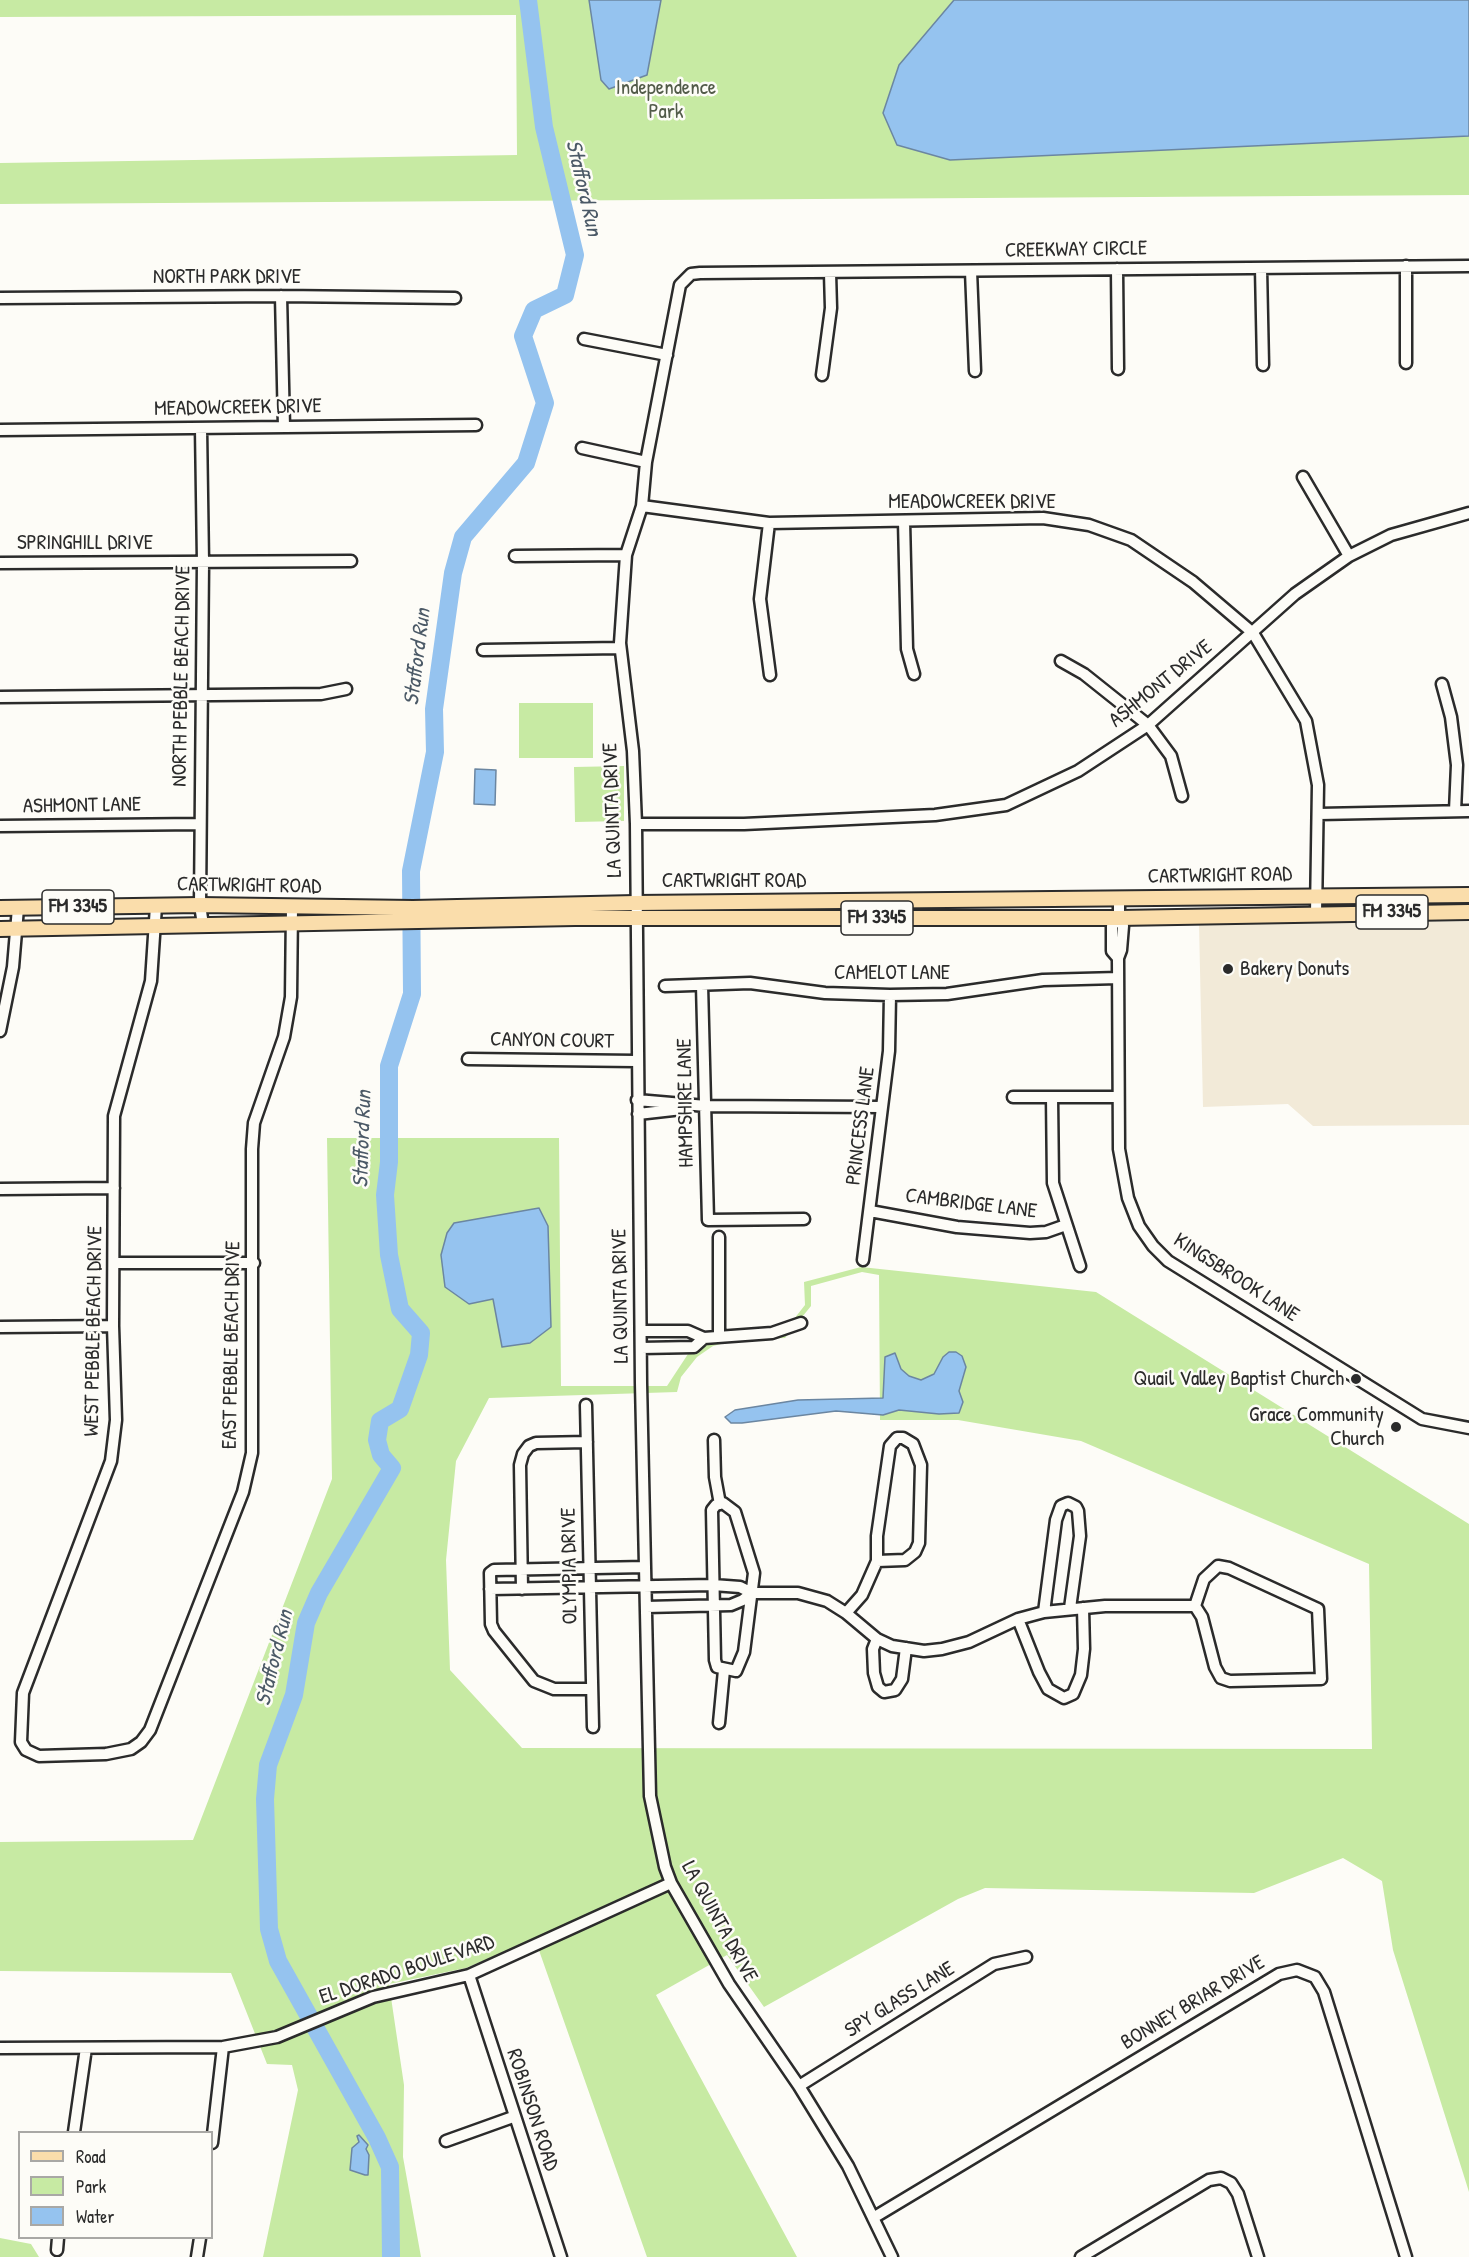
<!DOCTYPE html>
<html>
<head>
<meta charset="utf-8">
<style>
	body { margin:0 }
	#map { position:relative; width:1469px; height:2257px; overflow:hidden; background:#fdfcf7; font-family:"Patrick Hand",sans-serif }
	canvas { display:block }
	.legend { position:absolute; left:18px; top:2131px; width:195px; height:108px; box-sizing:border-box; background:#fdfcf7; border:2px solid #a9a8a5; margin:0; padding:8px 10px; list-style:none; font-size:18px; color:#2b2b2b }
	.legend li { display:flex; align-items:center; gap:12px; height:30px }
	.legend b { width:30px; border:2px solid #a9a8a5 }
</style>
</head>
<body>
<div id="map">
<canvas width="1469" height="2257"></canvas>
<ul class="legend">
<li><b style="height:8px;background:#faddab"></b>Road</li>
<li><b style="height:16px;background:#c7eaa3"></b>Park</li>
<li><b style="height:16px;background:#95c3ef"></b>Water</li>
</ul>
</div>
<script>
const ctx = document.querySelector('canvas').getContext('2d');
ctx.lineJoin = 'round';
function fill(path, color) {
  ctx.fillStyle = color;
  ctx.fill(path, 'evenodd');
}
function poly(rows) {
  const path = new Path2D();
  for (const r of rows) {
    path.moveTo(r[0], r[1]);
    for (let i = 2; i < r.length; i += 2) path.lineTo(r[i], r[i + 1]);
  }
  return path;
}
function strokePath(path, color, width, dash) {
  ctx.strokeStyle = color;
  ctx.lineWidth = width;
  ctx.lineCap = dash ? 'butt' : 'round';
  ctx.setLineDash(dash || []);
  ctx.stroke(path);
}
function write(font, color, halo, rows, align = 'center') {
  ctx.font = font + ' "Patrick Hand",sans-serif';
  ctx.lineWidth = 5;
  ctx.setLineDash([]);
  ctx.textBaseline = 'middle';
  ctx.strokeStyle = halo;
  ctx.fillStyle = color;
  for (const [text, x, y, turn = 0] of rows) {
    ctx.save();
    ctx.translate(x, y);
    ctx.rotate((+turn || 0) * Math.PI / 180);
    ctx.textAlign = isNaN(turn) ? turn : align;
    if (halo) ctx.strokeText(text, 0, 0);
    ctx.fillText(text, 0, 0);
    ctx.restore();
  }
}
fill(poly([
	[1469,921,1469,1125,1313,1126,1288,1104,1203,1107,1199,924]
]), '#f2ead8');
fill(poly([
	[0,0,1469,0,1469,195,0,204,0,163,517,155,516,15,0,17],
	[519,703,593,703,593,758,519,758],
	[624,766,624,821,575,822,574,767],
	[327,1138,559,1138,561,1386,667,1386,688,1354,707,1342,783,1333,805,1305,804,1282,861,1267,1096,1292,1469,1524,1469,2192,1393,1950,1382,1881,1343,1858,1254,1893,985,1888,958,1899,764,2007,727,1955,656,1995,797,2257,647,2257,535,1939,466,1968,389,1984,404,2085,403,2157,421,2257,263,2257,298,2090,292,2065,267,2064,231,1973,0,1971,0,1842,193,1840,332,1479],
	[862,1272,879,1275,880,1420,958,1420,1081,1441,1369,1564,1372,1749,522,1748,450,1670,446,1560,456,1461,489,1398,677,1392,681,1377,697,1357,713,1346,737,1340,785,1338,811,1306,811,1286],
	[0,2238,31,2244,39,2257,0,2257]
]), '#c7eaa3');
const water = poly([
	[589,0,661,0,647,75,609,89,601,80,589,0],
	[954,0,1469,0,1469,136,950,160,897,145,883,113,899,65,954,0],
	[475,769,496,770,495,805,474,804,475,769],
	[539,1208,548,1226,551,1327,530,1343,502,1347,493,1299,469,1304,445,1287,441,1255,447,1233,454,1223,539,1208],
	[949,1352,956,1352,962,1356,966,1367,959,1391,963,1402,959,1413,939,1414,899,1410,883,1415,836,1411,742,1423,731,1423,725,1417,735,1410,798,1400,883,1398,885,1357,895,1353,901,1369,909,1376,921,1380,934,1374,943,1357,949,1352],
	[359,2135,368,2145,366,2149,369,2155,368,2175,365,2175,350,2170,352,2148,359,2142,357,2136,359,2135]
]);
fill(water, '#95c3ef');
strokePath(water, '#6b86a1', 1.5);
strokePath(poly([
	[391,2257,390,2167,377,2138,278,1961,269,1929,265,1799,268,1765,294,1695,306,1623,319,1593,392,1468,381,1455,377,1440,380,1421,400,1409,419,1355,421,1333,400,1309,389,1255,385,1195,389,1162,389,1066,412,994,411,871,435,752,434,709,453,573,463,537,526,463,545,403,523,336,534,310,565,295,575,255,544,127,528,0]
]), '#95c3ef', 18);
const minor = poly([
	[1406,266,1406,363],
	[1261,268,1263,365],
	[1117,269,1118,369],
	[971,271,975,371],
	[281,296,284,427],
	[0,298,281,296,455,298],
	[584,339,667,355],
	[822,375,831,308,830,273],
	[201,428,203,562,200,905,203,925],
	[0,430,476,425],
	[582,448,646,462],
	[1303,477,1349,556],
	[642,506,769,523,1043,518,1089,525,1131,540,1193,582,1253,633,1306,721,1318,785,1316,913],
	[904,521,907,649,914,674],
	[769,523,760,599,770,675],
	[515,556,626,555],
	[0,563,351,561],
	[483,650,620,648],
	[1061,661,1084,674,1148,725,1171,756,1182,796],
	[1442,684,1451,717,1457,765,1455,811],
	[0,697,321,694,346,689],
	[1319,814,1469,811],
	[636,824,744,824,935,815,1006,805,1078,771,1148,725,1295,594,1349,556,1391,535,1469,513],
	[0,826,200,824],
	[1119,899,1119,918,1123,926,1121,950,1118,958,1119,1149,1128,1198,1139,1226,1153,1246,1168,1261,1422,1419,1469,1428],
	[156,906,151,981,114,1116,113,1326,116,1420,111,1461,23,1693,21,1742,26,1750,39,1756,106,1754,131,1749,141,1742,150,1730,243,1492,252,1453,252,1149,254,1123,284,1037,291,997,292,908],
	[1118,958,1112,951,1112,926,1119,918],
	[702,985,708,1220,804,1219],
	[665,986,750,983,825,993,890,995,947,994,1043,980,1118,978],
	[0,1031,13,967,18,908],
	[468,1059,636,1061],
	[1013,1097,1117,1097],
	[1052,1097,1053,1183,1080,1266],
	[637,1100,706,1106,882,1107],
	[638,1114,682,1109],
	[0,1189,114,1188],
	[870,1211,957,1227,1030,1233,1046,1232,1066,1225],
	[719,1237,719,1337],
	[863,1260,889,1051,890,995],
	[115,1263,254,1263],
	[0,1327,113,1326],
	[641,1331,688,1331,704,1338,772,1333,801,1323],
	[641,1348,694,1347,704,1338],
	[586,1405,593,1727],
	[714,1440,715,1477,720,1504],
	[723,1503,735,1512,754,1573,744,1652,736,1671,717,1667,715,1660,712,1510,716,1505,723,1503],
	[1218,1566,1229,1568,1318,1609,1321,1679,1230,1681,1221,1678,1215,1667,1202,1617,1195,1606,1204,1579,1218,1566],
	[490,1589,713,1585,740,1587,752,1593,798,1593,827,1601,846,1613,877,1639,892,1646,924,1651,942,1649,969,1642,1018,1619,1044,1612,1105,1606,1195,1606],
	[522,1589,520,1465,523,1454,529,1446,536,1443,587,1442],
	[646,1607,731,1605,743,1600,752,1593],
	[1044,1612,1056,1520,1061,1506,1068,1503,1076,1507,1078,1511,1080,1536,1070,1608],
	[846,1613,862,1595,877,1561,877,1536,890,1446,897,1438,903,1438,913,1444,921,1465,919,1543,915,1552,905,1560,877,1561],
	[1018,1619,1039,1672,1048,1689,1064,1698,1073,1694,1081,1675,1084,1649,1083,1608],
	[877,1639,873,1649,874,1673,878,1687,884,1692,895,1690,902,1679,906,1648],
	[592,1689,554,1689,534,1681,494,1631,491,1624,490,1573,494,1570,645,1567],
	[719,1723,724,1670],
	[469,1975,561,2257],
	[0,2048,223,2047,277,2037,373,1997,469,1975,671,1883],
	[799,2086,994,1964,1026,1957],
	[74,2132,86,2048],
	[446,2141,513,2117],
	[212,2143,223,2047],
	[873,2218,1279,1974,1297,1970,1315,1977,1324,1992,1406,2257],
	[57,2250,58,2238],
	[197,2257,200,2238],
	[892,2257,848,2166,799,2086,729,1984,671,1883,665,1867,650,1796,641,1383,636,824,633,751,620,643,626,555,642,506,646,462,680,285,691,274,700,273,1469,266],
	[1081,2257,1209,2180,1221,2178,1231,2183,1238,2194,1258,2257]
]);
const major = poly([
	[0,908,200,905,413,908,635,903,1469,895],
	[0,929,575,918,1119,918,1469,912]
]);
strokePath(minor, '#2b2b2b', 15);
strokePath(major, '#2b2b2b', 18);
strokePath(minor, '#fdfcf7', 10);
strokePath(major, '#faddab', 14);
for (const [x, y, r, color] of [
	[1228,969,6,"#2b2b2b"],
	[1356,1379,6,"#2b2b2b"],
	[1396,1427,6,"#2b2b2b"]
]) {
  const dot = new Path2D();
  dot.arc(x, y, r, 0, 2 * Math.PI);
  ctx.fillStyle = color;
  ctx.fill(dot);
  strokePath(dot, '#fdfcf7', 2);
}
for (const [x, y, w] of [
	[78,907,72],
	[1392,912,72],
	[877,918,72]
]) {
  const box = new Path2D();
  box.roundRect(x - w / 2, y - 17, w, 34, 4.5);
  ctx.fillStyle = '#fdfcf7';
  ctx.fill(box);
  strokePath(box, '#2b2b2b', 1.5);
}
write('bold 20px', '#2b2b2b', null, [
	["FM 3345",78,907],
	["FM 3345",1392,912],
	["FM 3345",877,918]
]);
write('21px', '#525b49', '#fdfcf7', [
	["Independence",666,88],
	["Park",666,112]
]);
write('21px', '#2b2b2b', '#fdfcf7', [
	["CREEKWAY CIRCLE",1076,250,-1],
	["NORTH PARK DRIVE",227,277],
	["MEADOWCREEK DRIVE",238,408,-1],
	["MEADOWCREEK DRIVE",972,502],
	["SPRINGHILL DRIVE",85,543],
	["NORTH PEBBLE BEACH DRIVE",182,676,-89],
	["ASHMONT DRIVE",1161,684,-39],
	["ASHMONT LANE",82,806,-1],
	["LA QUINTA DRIVE",613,810,-92],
	["CARTWRIGHT ROAD",1220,876,-1],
	["CARTWRIGHT ROAD",734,881],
	["CARTWRIGHT ROAD",249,886,1],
	["CAMELOT LANE",892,973],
	["CANYON COURT",552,1041,1],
	["HAMPSHIRE LANE",686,1103,-91],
	["PRINCESS LANE",861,1126,-83],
	["CAMBRIDGE LANE",971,1204,7],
	["KINGSBROOK LANE",1236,1278,33],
	["LA QUINTA DRIVE",621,1296,-91],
	["WEST PEBBLE BEACH DRIVE",94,1331,-89],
	["EAST PEBBLE BEACH DRIVE",232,1345,-89],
	["OLYMPIA DRIVE",570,1566,-91],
	["LA QUINTA DRIVE",719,1922,61],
	["EL DORADO BOULEVARD",407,1970,-18],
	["SPY GLASS LANE",900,2000,-32],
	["BONNEY BRIAR DRIVE",1193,2003,-31],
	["ROBINSON ROAD",532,2110,72]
]);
write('21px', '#2b2b2b', '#fdfcf7', [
	["Bakery Donuts",1240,969,"left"],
	["Quail Valley Baptist Church",1344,1379],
	["Grace Community",1384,1415],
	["Church",1384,1439]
], 'right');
write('italic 22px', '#4b5966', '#fdfcf7', [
	["Stafford Run",583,188,77],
	["Stafford Run",418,657,-83],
	["Stafford Run",363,1139,-88],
	["Stafford Run",275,1658,-76]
]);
</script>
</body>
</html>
